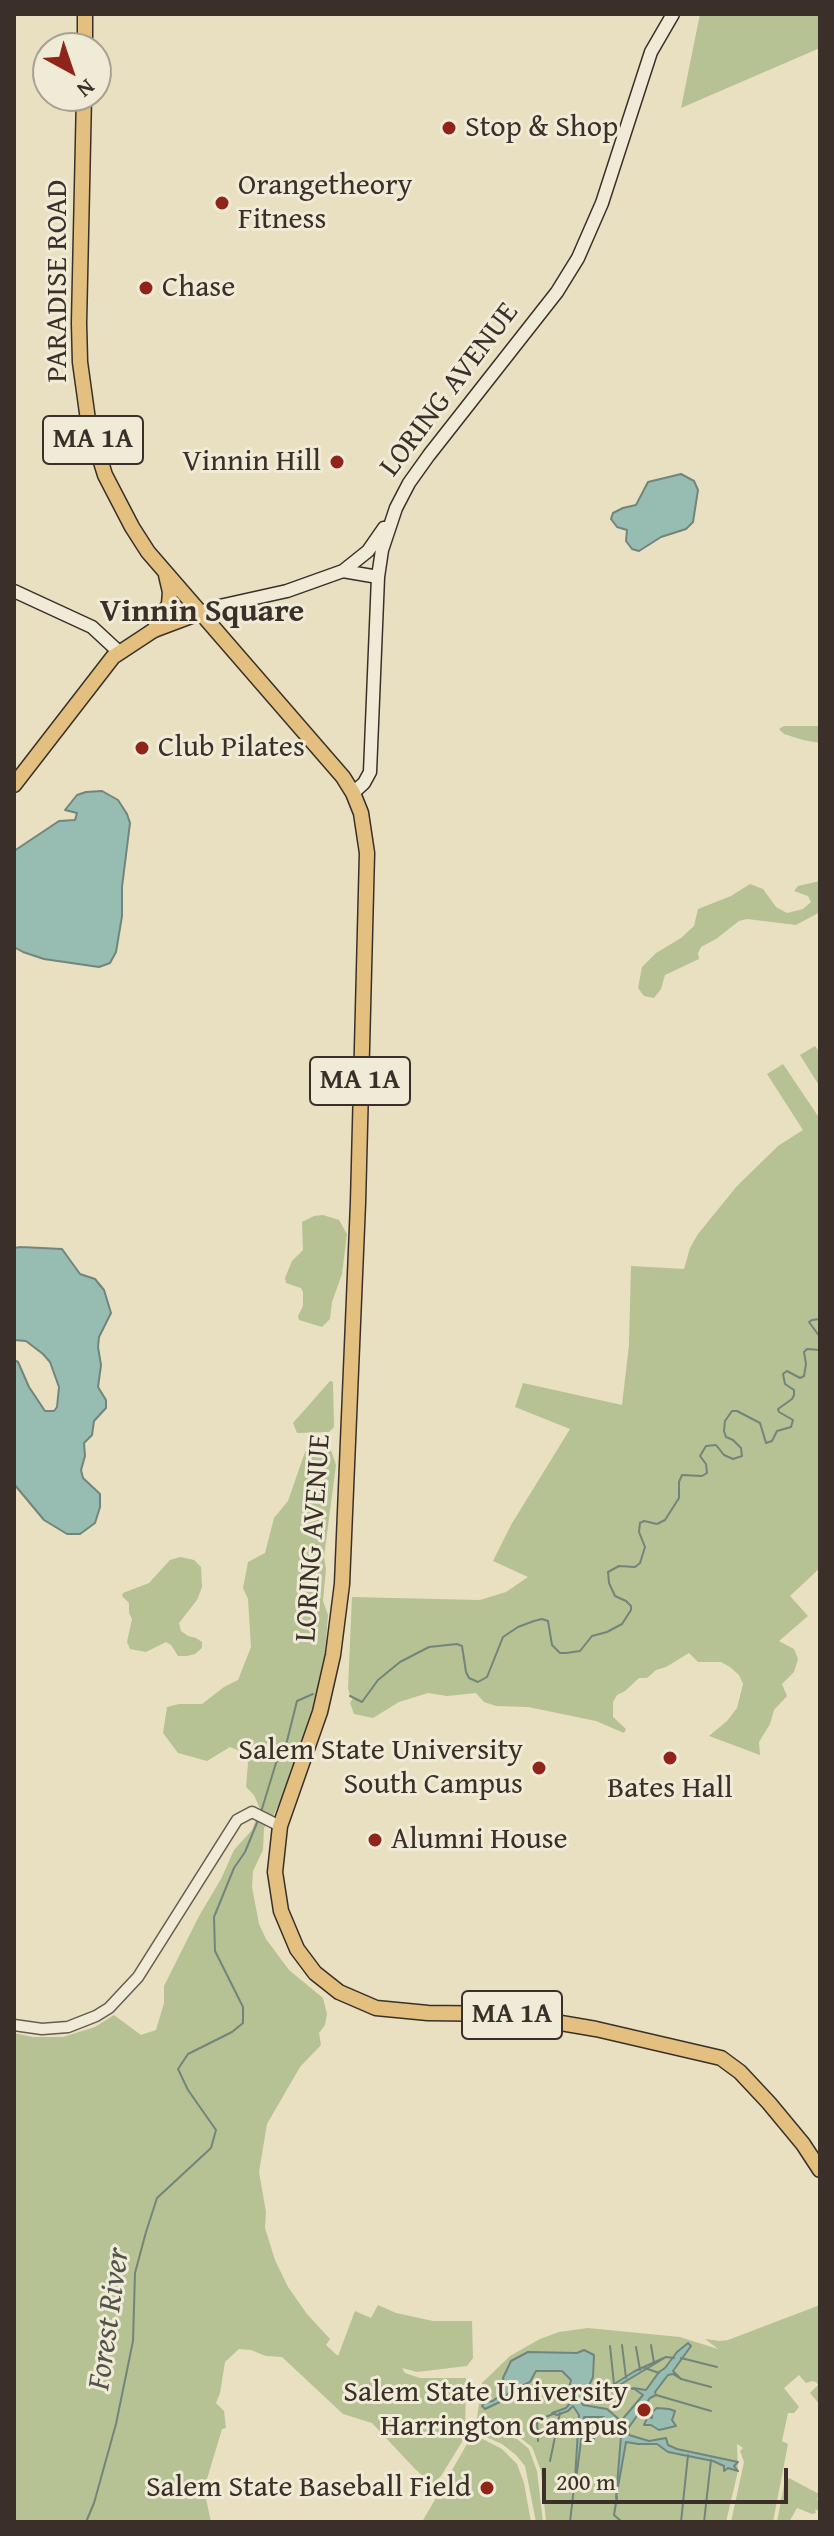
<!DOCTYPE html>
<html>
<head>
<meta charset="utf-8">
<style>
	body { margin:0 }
	#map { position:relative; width:834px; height:2536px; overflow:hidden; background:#e8e0c1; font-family:"Gentium Book Plus",serif }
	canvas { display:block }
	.frame { position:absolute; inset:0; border:16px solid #3b3029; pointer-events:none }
	.north { position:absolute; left:32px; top:32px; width:80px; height:80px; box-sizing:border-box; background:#f0ebd7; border:2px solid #a8a091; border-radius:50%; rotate:140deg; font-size:22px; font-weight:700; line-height:32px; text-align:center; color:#3b3029 }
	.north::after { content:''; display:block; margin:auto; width:28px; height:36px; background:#8f2418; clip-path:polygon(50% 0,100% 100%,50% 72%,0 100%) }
	.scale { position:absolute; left:542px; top:2468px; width:246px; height:36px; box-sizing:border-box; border:4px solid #3b3029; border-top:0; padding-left:10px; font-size:24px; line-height:28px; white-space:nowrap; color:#3b3029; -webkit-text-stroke:6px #f0ebd7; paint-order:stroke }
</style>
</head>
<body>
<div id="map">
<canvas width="834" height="2536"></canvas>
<div class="frame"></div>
<div class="north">N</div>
<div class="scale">200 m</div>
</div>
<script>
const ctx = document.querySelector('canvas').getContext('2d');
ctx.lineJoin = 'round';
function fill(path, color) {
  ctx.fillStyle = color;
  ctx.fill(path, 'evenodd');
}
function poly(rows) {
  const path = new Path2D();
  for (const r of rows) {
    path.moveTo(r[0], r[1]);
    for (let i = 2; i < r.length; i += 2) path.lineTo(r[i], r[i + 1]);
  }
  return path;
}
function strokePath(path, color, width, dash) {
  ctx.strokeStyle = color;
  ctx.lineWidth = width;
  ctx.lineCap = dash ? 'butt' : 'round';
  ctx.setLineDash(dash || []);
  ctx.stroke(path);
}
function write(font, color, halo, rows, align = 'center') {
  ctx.font = font + ' "Gentium Book Plus",serif';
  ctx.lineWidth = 6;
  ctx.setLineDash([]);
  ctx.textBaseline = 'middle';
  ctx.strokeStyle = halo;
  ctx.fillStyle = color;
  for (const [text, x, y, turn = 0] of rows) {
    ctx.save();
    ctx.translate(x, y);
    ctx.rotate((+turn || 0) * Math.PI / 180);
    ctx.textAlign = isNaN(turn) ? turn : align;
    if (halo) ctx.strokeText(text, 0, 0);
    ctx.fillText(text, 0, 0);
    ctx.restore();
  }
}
fill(poly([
	[700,14,820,14,820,48,681,108],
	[784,726,820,726,820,743,803,740,784,734,779,729],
	[820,881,820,912,796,925,747,919,739,921,716,939,701,947,698,953,699,959,665,975,661,989,654,998,644,996,638,988,642,967,656,953,681,938,694,926,698,909,731,896,750,884,763,889,776,907,787,913,803,909,811,902,808,896,794,891,798,886],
	[815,1046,820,1053,820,1087,800,1055],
	[783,1064,820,1119,820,1568,790,1596,808,1616,779,1641,794,1649,798,1659,794,1672,782,1684,787,1696,774,1710,770,1724,759,1742,760,1755,709,1736,727,1721,737,1708,743,1684,739,1675,730,1667,721,1662,698,1662,689,1653,666,1667,656,1670,647,1678,639,1678,625,1691,617,1695,613,1702,613,1717,626,1729,624,1733,596,1721,528,1707,496,1706,484,1702,476,1693,447,1696,428,1693,399,1702,373,1718,354,1714,350,1703,353,1698,350,1696,348,1688,352,1597,480,1600,506,1592,528,1577,493,1561,511,1525,570,1429,515,1407,523,1383,622,1405,629,1345,631,1266,684,1269,690,1248,698,1234,737,1186,778,1146,803,1130,767,1074],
	[323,1215,339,1220,347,1234,342,1274,332,1302,330,1319,322,1327,299,1320,298,1316,303,1306,303,1292,301,1288,286,1283,285,1278,292,1261,303,1250,302,1222,314,1216],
	[330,1381,333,1382,334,1427,329,1432,297,1433,293,1423],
	[325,1444,331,1450,336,1465,324,1557,326,1569,323,1601,328,1615,325,1652,309,1724,285,1791,273,1816,264,1828,263,1850,253,1871,252,1887,259,1924,266,1939,289,1970,323,1998,327,2014,325,2025,319,2033,321,2045,300,2067,267,2124,259,2172,266,2212,265,2228,275,2260,288,2287,307,2314,330,2339,326,2345,338,2356,355,2311,371,2318,378,2305,396,2313,433,2321,472,2321,473,2358,467,2366,417,2372,402,2368,405,2373,420,2378,466,2378,465,2437,441,2476,432,2484,415,2469,372,2423,343,2414,282,2357,266,2356,251,2350,239,2349,225,2362,220,2393,216,2403,224,2411,226,2428,222,2429,204,2489,211,2522,14,2522,14,2033,33,2037,63,2037,95,2027,114,2015,141,2035,156,2030,164,2003,164,1986,199,1916,221,1879,234,1850,252,1830,260,1809,254,1795,246,1787,248,1763,240,1751,230,1747,207,1761,178,1753,163,1733,167,1707,179,1704,202,1704,224,1687,238,1680,251,1647,248,1599,243,1588,248,1562,265,1553,274,1518,288,1501,305,1452,315,1445],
	[180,1557,194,1560,201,1567,202,1587,197,1600,179,1623,181,1631,188,1636,196,1638,202,1642,202,1648,195,1654,187,1656,178,1656,171,1645,166,1642,146,1652,130,1649,127,1642,132,1619,129,1613,129,1603,122,1596,123,1593,149,1583,170,1560],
	[820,2305,820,2405,810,2393,818,2385,816,2382,812,2381,806,2383,799,2375,784,2388,799,2407,794,2413,788,2413,782,2441,788,2444,773,2522,731,2522,744,2462,740,2451,743,2448,737,2444,738,2471,726,2522,546,2522,541,2471,532,2447,518,2436,485,2426,484,2429,517,2439,529,2449,537,2471,543,2522,536,2522,525,2466,516,2455,502,2444,475,2432,482,2383,510,2356,540,2339,559,2332,588,2328,680,2337,718,2349,705,2339,720,2341,728,2340],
	[467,2431,502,2449,517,2464,524,2483,531,2522,422,2522,467,2444],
	[789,2478,819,2494,817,2499,820,2502,820,2512,815,2509,816,2513,812,2514,797,2508,789,2522,777,2522,784,2485]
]), '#b6c293');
const water = poly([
	[681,474,694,481,698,490,693,522,686,529,661,537,639,551,632,549,626,541,627,530,617,527,611,519,613,513,623,508,636,505,648,482,681,474],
	[102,791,118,800,127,814,130,823,122,887,122,916,116,952,110,963,99,967,44,959,23,952,14,947,14,851,59,821,75,820,77,813,65,810,77,795,86,792,102,791],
	[21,1247,62,1249,80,1274,95,1279,104,1290,111,1313,99,1337,98,1347,101,1365,98,1387,106,1400,106,1408,94,1421,92,1435,84,1443,85,1456,81,1470,83,1478,100,1494,100,1507,95,1523,80,1534,67,1534,44,1520,14,1484,14,1360,18,1362,29,1387,45,1411,54,1411,57,1407,59,1387,50,1362,43,1354,26,1341,14,1340,14,1248,21,1247],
	[688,2343,691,2346,673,2371,681,2379,673,2374,668,2375,655,2392,656,2395,650,2398,629,2427,629,2435,649,2441,666,2438,668,2445,677,2449,738,2462,734,2466,738,2471,728,2468,724,2471,724,2466,713,2461,668,2452,657,2444,638,2444,626,2442,616,2498,621,2436,604,2417,584,2417,576,2480,575,2478,579,2415,573,2406,568,2411,557,2415,552,2413,566,2408,571,2402,569,2388,571,2380,562,2371,536,2371,530,2382,510,2391,502,2401,485,2409,482,2406,485,2402,493,2401,499,2396,504,2382,503,2378,511,2361,528,2352,577,2353,584,2350,594,2355,593,2377,587,2390,589,2394,611,2386,635,2371,666,2357,608,2392,582,2403,583,2405,607,2409,621,2421,643,2395,633,2388,646,2390,659,2372,665,2368,677,2352,688,2343],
	[657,2408,669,2409,675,2411,672,2420,676,2426,659,2430,651,2425,644,2425,648,2416,652,2418,652,2412,657,2408]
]);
fill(water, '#97bdb3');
strokePath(water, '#72857c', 2);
strokePath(poly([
	[820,1319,812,1320,809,1322,820,1337],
	[350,1696,362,1702,378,1680,400,1662,429,1647,457,1644,462,1646,466,1672,469,1678,478,1682,487,1677,503,1637,518,1627,534,1621,542,1619,548,1621,552,1645,560,1653,566,1653,580,1651,592,1636,607,1632,622,1624,631,1610,631,1606,626,1601,615,1596,609,1583,608,1572,619,1566,635,1567,640,1563,645,1547,639,1532,640,1523,644,1521,657,1524,665,1520,679,1498,679,1482,682,1475,702,1476,707,1473,706,1464,700,1456,706,1446,716,1445,724,1455,733,1459,742,1456,741,1448,733,1440,726,1437,724,1431,725,1421,732,1411,737,1411,760,1423,766,1443,772,1441,777,1431,791,1427,793,1420,779,1412,778,1409,792,1399,794,1395,794,1390,785,1384,783,1374,787,1371,800,1378,804,1376,806,1364,804,1352,807,1349,820,1350],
	[261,1812,276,1763,287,1741,297,1701,313,1694],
	[622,2345,626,2378],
	[651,2345,654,2363],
	[610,2346,614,2384],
	[636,2347,640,2370],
	[666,2357,674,2358],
	[681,2358,717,2367],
	[645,2368,659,2373],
	[681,2379,711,2387],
	[620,2385,633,2389],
	[656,2395,711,2411],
	[537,2422,538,2441],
	[528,2424,553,2414],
	[582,2436,594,2439],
	[550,2461,560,2413],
	[617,2497,614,2515,622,2522],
	[86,2522,94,2503,116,2424,133,2341,135,2273,146,2232,157,2198,211,2148,216,2130,188,2090,178,2069,188,2054,232,2032,243,2023,243,2007,215,1951,214,1917,234,1868,245,1852,259,1818],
	[570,2522,575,2479],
	[681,2522,688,2455],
	[704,2522,711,2460]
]), '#72857c', 2);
const tertiary = poly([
	[14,2025,42,2029,68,2027,96,2016,109,2008,138,1977,237,1820,252,1812,280,1826]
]);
const secondary = poly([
	[343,571,368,551,384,528],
	[14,591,92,627,119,652],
	[202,612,224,605,287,591,343,571,378,577],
	[353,793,364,783,370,772,378,577,382,550,396,508,409,483,429,455,557,292,578,258,602,203,651,52,673,14]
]);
const primary = poly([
	[14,785,113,657,154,630,202,612]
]);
const trunk = poly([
	[85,48,85,14],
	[84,96,79,323,80,362,88,420,105,475,132,527,148,552,343,777,353,793,361,813,367,853,358,1203,342,1584,333,1655,320,1712,280,1826,275,1872,281,1911,297,1949,315,1973,339,1992,376,2008,428,2013,508,2014,596,2029,721,2058,740,2072,769,2103,803,2144,820,2170],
	[154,630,169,604,170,592,166,575]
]);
strokePath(tertiary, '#665c4f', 13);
strokePath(secondary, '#3b3029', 15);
strokePath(primary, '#3b3029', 17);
strokePath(trunk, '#3b3029', 17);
strokePath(tertiary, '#f0ebd7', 10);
strokePath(secondary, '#f0ebd7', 12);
strokePath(primary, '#e4c080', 14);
strokePath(trunk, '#e4c080', 14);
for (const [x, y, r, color] of [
	[449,128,8,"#8f2418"],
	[222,203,8,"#8f2418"],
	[146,288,8,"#8f2418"],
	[337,462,8,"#8f2418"],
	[142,748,8,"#8f2418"],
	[670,1758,8,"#8f2418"],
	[539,1768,8,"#8f2418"],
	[375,1840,8,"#8f2418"],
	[644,2410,8,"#8f2418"],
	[487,2488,8,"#8f2418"]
]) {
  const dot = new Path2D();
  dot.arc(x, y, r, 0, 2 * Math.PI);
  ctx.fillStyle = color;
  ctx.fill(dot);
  strokePath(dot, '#f0ebd7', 3);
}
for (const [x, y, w] of [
	[93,440,100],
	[360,1081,100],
	[512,2015,100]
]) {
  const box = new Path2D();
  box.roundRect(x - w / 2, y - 24, w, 48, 6);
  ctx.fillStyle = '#f0ebd7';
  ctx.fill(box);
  strokePath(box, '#3b3029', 2);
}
write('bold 28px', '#3b3029', null, [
	["MA 1A",93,440],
	["MA 1A",360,1081],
	["MA 1A",512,2015]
]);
write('30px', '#3b3029', '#f0ebd7', [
	["Stop & Shop",465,128],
	["Orangetheory",238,186],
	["Fitness",238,220],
	["Chase",162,288],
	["Vinnin Hill",321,462,"right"],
	["Club Pilates",158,748],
	["Salem State University",523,1751,"right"],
	["South Campus",523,1785,"right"],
	["Bates Hall",670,1789,"center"],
	["Alumni House",391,1840],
	["Salem State University",628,2393,"right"],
	["Harrington Campus",628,2427,"right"],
	["Salem State Baseball Field",471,2488,"right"]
], 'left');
write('30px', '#3b3029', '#f0ebd7', [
	["PARADISE ROAD",58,281,-90],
	["LORING AVENUE",450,390,-53],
	["LORING AVENUE",314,1538,-86]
]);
write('bold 32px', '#3b3029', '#f0ebd7', [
	["Vinnin Square",202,613]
]);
write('italic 32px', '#52534c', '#f0ebd7', [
	["Forest River",110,2319,-82]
]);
</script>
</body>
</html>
